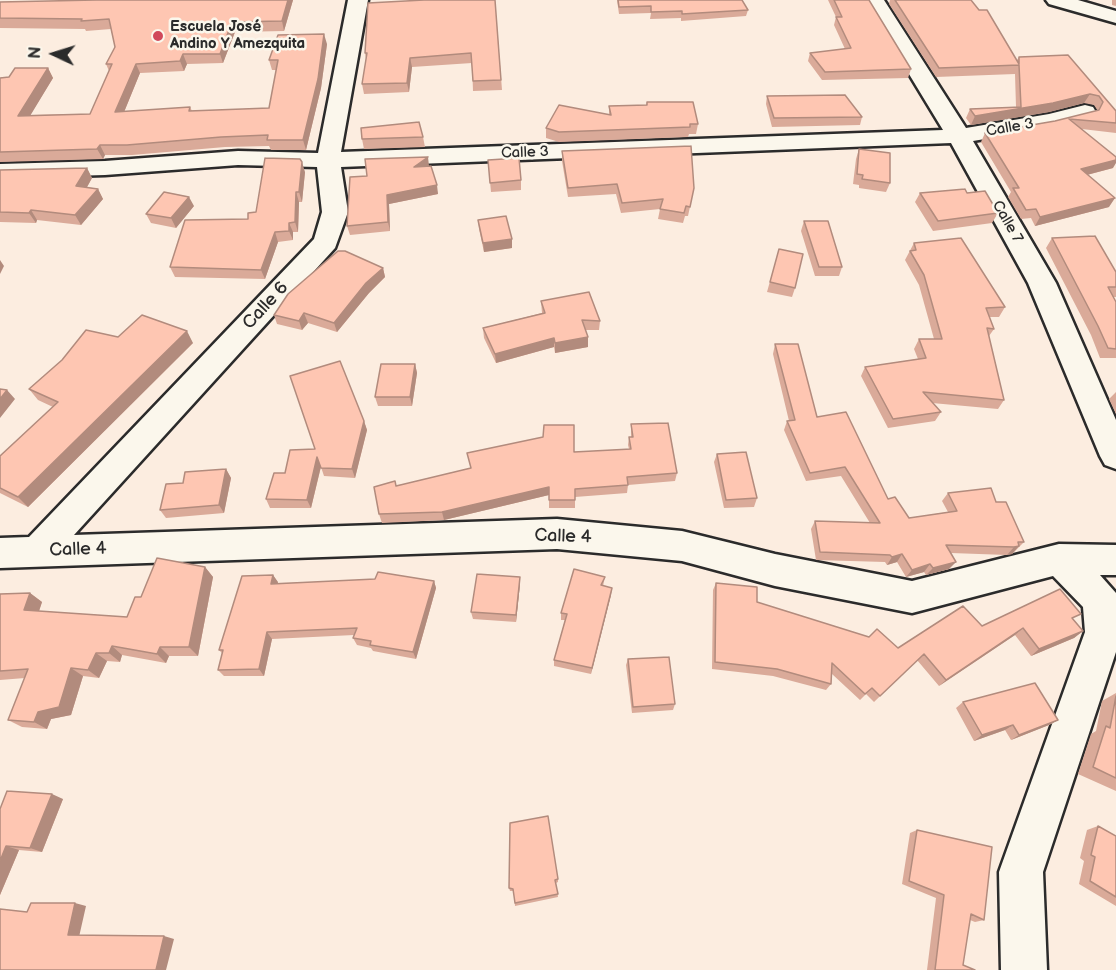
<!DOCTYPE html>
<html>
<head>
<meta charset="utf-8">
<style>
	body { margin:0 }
	#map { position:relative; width:1116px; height:970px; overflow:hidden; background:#fcede0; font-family:"Balsamiq Sans",sans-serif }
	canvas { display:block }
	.north { position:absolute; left:24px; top:24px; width:60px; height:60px; -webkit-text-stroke:4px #fbf7ec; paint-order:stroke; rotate:274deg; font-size:16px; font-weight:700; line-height:24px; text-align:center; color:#2b2b2b }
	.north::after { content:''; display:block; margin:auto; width:21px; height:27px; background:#2b2b2b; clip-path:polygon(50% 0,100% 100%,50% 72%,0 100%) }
</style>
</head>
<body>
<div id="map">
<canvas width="1116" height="970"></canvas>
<div class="north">N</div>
</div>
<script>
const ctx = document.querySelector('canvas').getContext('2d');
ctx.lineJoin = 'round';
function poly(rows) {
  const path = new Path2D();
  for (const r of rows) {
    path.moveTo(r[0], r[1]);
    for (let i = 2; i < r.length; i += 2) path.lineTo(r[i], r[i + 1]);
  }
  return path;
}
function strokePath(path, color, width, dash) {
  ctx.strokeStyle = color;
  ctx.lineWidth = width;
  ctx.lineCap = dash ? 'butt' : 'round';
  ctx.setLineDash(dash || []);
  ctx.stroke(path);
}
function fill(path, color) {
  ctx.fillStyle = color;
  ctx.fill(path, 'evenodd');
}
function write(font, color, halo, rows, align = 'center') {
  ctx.font = font + ' "Balsamiq Sans",sans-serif';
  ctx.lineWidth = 5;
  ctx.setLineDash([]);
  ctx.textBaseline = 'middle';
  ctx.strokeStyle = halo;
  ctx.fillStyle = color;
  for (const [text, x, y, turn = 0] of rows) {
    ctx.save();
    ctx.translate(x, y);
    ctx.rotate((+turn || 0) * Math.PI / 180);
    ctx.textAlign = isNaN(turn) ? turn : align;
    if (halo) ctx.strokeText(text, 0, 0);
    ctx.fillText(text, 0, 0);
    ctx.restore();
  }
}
const minor = poly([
	[348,0,368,0,341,152,943,130,864,0,884,0,966,128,1049,114,1085,105,1093,107,1096,112,1093,117,1050,128,973,141,1056,283,1116,420,1116,469,1105,465,1100,456,1028,283,951,143,341,167,348,212,335,248,74,535,557,519,682,531,775,554,912,581,1059,544,1116,545,1116,575,1100,575,1116,593,1116,652,1043,872,1047,970,1001,970,999,872,1085,632,1083,607,1053,576,912,613,775,586,682,561,557,549,0,568,0,538,29,537,314,239,322,212,317,167,238,165,105,175,0,178,0,164,105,161,238,151,318,153,348,0],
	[1046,0,1078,0,1116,11,1116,23,1049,4,1046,0]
]);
strokePath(minor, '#2b2b2b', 5);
fill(minor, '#fbf7ec');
fill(poly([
	[293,0,284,31,235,32,223,63,187,64,184,71,140,73,124,112,190,107,192,111,269,108,276,70,272,70,269,60,327,44,321,88,306,150,271,150,269,146,225,147,132,155,105,155,103,159,0,162,0,78,9,77,48,68,53,78,30,115,90,114,109,71,106,64,115,47,111,29,86,31,85,29,0,28,0,2],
	[495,0,502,90,473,91,472,63,412,67,409,92,364,94,362,84,366,59,365,53],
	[617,0,742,0,748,10,746,16,681,21,681,18,650,19,651,13,619,14],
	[828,0,869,0,911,69,908,78,822,80,808,61,810,53,845,49,834,25,836,17],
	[890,0,971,0,1017,60,1019,57,1068,55,1116,111,1116,133,1082,129,1113,168,1087,175,1109,207,1035,226,1031,218,1021,219,1008,197,1011,192,981,142,985,133,1055,121,1098,111,1094,105,1084,103,1049,112,971,125,966,118,970,109,1016,107,1015,74,936,77,889,4],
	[1112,0,1116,0,1116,6,1112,5],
	[767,96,862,117,860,125,772,127,766,104],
	[647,102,698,124,696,134,689,134,688,137,559,142,546,138,546,128,609,115,609,106,646,105],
	[423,137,425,147,364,149,362,139],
	[859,149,890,183,886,192,859,188,859,185,853,184,856,159],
	[562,151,694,188,688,216,685,216,683,223,658,219,660,209,621,213,616,194,568,197,562,161],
	[488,160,521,180,521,190,491,192],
	[429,166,438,194,389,204,390,231,350,235,347,226,367,176],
	[87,168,92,178,87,187,98,189,103,199,81,225,37,220,36,223,0,222,0,170],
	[305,172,302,202,299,202,298,232,293,232,293,240,278,242,265,279,175,277,170,267,248,219],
	[920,193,967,193,998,213,992,223,933,231,915,202],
	[194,206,176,228,151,223,146,214],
	[478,220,512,248,484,252,479,229],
	[804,221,842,267,839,276,815,276,801,231],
	[1052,238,1116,272,1116,297,1113,297,1116,302,1116,358,1100,358,1091,335,1046,248],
	[914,243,1005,307,999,317,989,317,994,329,989,336,1004,400,998,409,932,403,941,412,935,421,888,428,861,376,865,367,918,359,914,349,919,339,934,339,919,285,905,260],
	[779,249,795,288,792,297,767,292],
	[383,268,385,277,369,293,337,332,308,323,302,330,277,324,274,315],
	[541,301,600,321,599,330,585,330,588,337,588,347,555,353,554,347,496,363,484,338,483,328,542,313],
	[118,337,193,343,28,507,0,493,0,456,53,407,38,400,29,389],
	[775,344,817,417,888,499,909,518,948,512,942,501,948,493,996,502,1024,542,1012,554,1007,555,951,553,949,569,926,575,924,572,906,577,897,562,887,565,885,562,816,560,811,529,815,521,870,523,841,476,806,481,784,430,787,421,789,421,773,354],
	[415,364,417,373,412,406,378,406,375,397],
	[1116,392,1116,414,1109,399],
	[364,421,367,430,355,478,324,476,321,467,311,508,270,508,266,499,285,473,315,449],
	[631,424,677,473,675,481,628,485,627,493,575,497,575,508,549,508,549,495,444,520,382,523,379,514,396,486,471,469,467,453,574,452,629,449,628,445,629,437,631,437],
	[717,454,757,498,754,507,724,508,714,462],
	[226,469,231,478,224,513,166,518,160,510,183,483],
	[205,567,213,577,198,656,169,656,166,663,122,655,120,662,107,661,99,678,83,676,71,715,51,719,47,729,22,727,8,720,25,678,0,680,0,594,30,593,42,602,39,611,127,617,141,597],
	[273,575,278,583,434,581,436,588,416,659,373,651,371,648,357,645,353,638,354,635,272,639,264,676,224,676,218,670,222,653,219,650],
	[520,577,520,584,516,622,473,619,471,612],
	[605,577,603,586,611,595,591,674,554,666,554,660,565,620,561,620,561,613],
	[716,583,757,602,898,648,982,626,1073,619,1083,631,1074,638,1031,656,1015,635,939,686,917,660,874,702,866,694,860,700,832,674,831,684,826,690,773,676,712,669,713,590],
	[628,659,675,704,673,710,632,713,626,665],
	[1116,693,1116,791,1078,774,1091,734,1096,731,1102,701],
	[963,702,1058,720,1049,725,1011,740,1005,730,974,741,956,708],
	[63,799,42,852,19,850,0,895,0,809],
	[1098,826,1116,836,1116,906,1079,884,1084,861,1080,858,1087,830],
	[917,830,984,920,975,922,970,920,963,965,975,970,927,970,936,898,902,884,910,833],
	[558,879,558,882,556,883,558,897,515,906,514,891,510,891,509,888]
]), '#daaa99');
fill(poly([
	[288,0,293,0,284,31,282,21],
	[232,22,235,32,223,63,220,54],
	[324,34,327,44,321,88,306,150,303,140],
	[183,54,187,64,184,71,180,61],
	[410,58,412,67,409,92,407,83],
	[136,64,140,73,120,122,115,112],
	[48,68,53,78,24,126,18,116],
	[1090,94,1084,103,1049,112,971,125,975,116],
	[100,145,105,155,103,159,97,149],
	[428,157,429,166,414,167],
	[1116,160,1116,163,1113,168,1075,178,1081,169],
	[302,162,305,172,302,202,299,192],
	[87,168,92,178,82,196,76,186],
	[437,185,438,194,389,204,390,231,388,222,387,195],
	[98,189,103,199,81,225,75,215],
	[296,192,299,202,298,232,295,222],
	[189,197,194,206,176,228,171,218],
	[1115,198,1109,207,1035,226,1040,217],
	[31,210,37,220,36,223,29,213],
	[289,223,293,232,293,240,289,231],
	[275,232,278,242,265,279,261,270],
	[512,239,512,248,484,252,483,243],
	[0,260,4,266,0,274],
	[383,268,385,277,369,293,337,332,334,323,366,283],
	[304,313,308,323,302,330,299,321],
	[187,331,193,343,28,507,18,497],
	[588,337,588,347,555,353,555,343],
	[554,338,554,347,496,363,495,354],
	[415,364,417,373,412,406,410,397],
	[7,390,15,399,0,418,0,399],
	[364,421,367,430,355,478,352,469],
	[317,457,321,466,311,508,307,500],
	[226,469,231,478,224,513,219,505],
	[549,487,549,495,444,520,442,512],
	[1019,546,1012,554,1007,555,1014,547],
	[902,554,897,562,887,565,892,557],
	[956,562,949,569,926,575,933,568],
	[930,564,924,572,906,577,912,570],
	[205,567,213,577,198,656,189,647],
	[273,575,278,582,276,591,271,584],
	[520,577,520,584,516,622,516,615],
	[434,581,436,588,416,659,413,652],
	[612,588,611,595,591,674,592,668],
	[30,593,42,602,36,620,24,610],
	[1023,628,1015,635,939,686,946,680],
	[1083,631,1074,638,1031,656,1039,649],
	[267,632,272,639,264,676,259,669],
	[112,646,122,655,120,662,109,653],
	[160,647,169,656,166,663,157,654],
	[96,653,107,661,99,678,88,670],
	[71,668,83,676,71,715,51,719,47,729,34,722,38,712],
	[1058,720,1049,725,1011,740,1019,735],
	[1013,725,1005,730,974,741,982,735],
	[52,794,63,799,42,852,30,848],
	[6,846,19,850,0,895,0,861],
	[75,903,86,906,79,937,68,935],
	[164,936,174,939,166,970,156,970]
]), '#b28b7d');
const building = poly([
	[96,0,288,0,282,21,232,22,220,54,183,54,180,61,136,64,115,112,190,107,189,111,269,108,278,60,269,60,278,35,324,34,318,79,303,140,267,140,268,135,221,137,127,145,100,145,97,149,0,152,0,78,9,77,15,68,48,68,18,116,90,114,112,64,106,64,115,47,109,19,81,21,82,19,0,18,0,2,96,0],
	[424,0,495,0,501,80,473,81,471,53,410,58,407,83,362,84,367,53,365,53,368,3,424,0],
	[618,0,742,0,748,10,682,14,682,11,651,12,651,6,619,7,618,0],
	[834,0,869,0,911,69,825,72,810,53,851,48,836,17,842,17,834,0],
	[895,0,971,0,979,10,987,10,1019,64,1019,57,1068,55,1116,111,1116,123,1069,119,1116,157,1116,160,1081,169,1115,198,1040,217,1036,209,1026,210,1013,188,1019,188,985,133,1055,121,1099,110,1103,102,1099,96,1090,94,1053,103,975,116,970,109,1021,107,1019,65,939,68,895,0],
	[845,95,862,117,774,118,767,96,845,95],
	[647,102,693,102,698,124,690,124,690,127,559,132,546,128,559,105,611,115,609,106,647,105,647,102],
	[419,122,423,137,362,139,361,128,419,122],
	[691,146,694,188,690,207,686,206,684,213,660,209,663,199,622,203,617,184,568,188,562,151,691,146],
	[859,149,890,153,890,183,862,179,863,175,857,174,859,149],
	[428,157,414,167,431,166,437,185,387,195,388,222,347,226,350,177,367,176,365,159,428,157],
	[265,158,300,159,302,162,299,192,296,192,295,222,289,223,289,231,275,232,261,270,170,267,185,220,248,219,248,213,256,212,265,158],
	[519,158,521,180,490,183,488,160,519,158],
	[87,168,76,186,98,189,75,215,31,210,29,213,0,212,0,170,87,168],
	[965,189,967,193,985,191,998,213,938,221,920,193,965,189],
	[164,192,189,197,171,218,146,214,164,192],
	[506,216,512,239,483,243,478,220,506,216],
	[804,221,828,221,842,267,819,267,804,221],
	[1095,236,1116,272,1116,287,1108,287,1116,302,1116,349,1108,348,1098,326,1052,238,1095,236],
	[961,238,1005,307,986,308,994,329,987,328,1004,400,923,392,941,412,893,419,865,367,926,358,919,339,942,339,924,275,910,251,916,250,914,243,961,238],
	[779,249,803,254,795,288,770,282,779,249],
	[338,251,345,251,383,268,366,283,334,323,304,313,299,321,274,315,288,294,338,251],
	[589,292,600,321,582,320,588,337,555,343,554,338,495,354,483,328,545,313,541,301,589,292],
	[142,315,187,331,18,497,0,488,0,456,58,402,29,389,62,360,86,330,118,337,142,315],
	[775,344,798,344,817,417,846,412,888,499,895,497,909,518,957,511,948,493,991,488,996,502,1006,502,1024,542,1018,542,1019,546,1014,547,946,545,956,562,933,568,930,564,912,570,902,554,892,557,890,555,820,552,815,521,880,523,845,467,810,473,787,421,795,420,775,344],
	[340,361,364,421,352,469,321,468,317,457,307,500,266,499,274,473,285,473,290,450,315,449,290,376,340,361],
	[381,364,415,364,410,397,375,397,381,364],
	[0,389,7,390,0,399,0,389],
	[668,423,677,473,627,477,628,485,575,489,575,500,549,500,549,487,442,512,379,514,374,487,395,481,396,486,471,468,467,453,543,437,544,425,574,425,574,452,631,449,629,437,633,437,631,424,668,423],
	[746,452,757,498,726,500,717,454,746,452],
	[226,469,219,505,160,510,166,484,183,483,185,472,226,469],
	[157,558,205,567,189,647,160,647,157,654,112,646,109,653,96,653,88,670,71,668,59,707,38,712,34,722,8,720,28,669,0,671,0,594,30,593,24,610,127,617,135,597,141,597,157,558],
	[574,569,605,577,601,585,612,588,592,668,554,660,567,614,561,613,574,569],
	[378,572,434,581,413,652,370,645,371,641,353,638,357,628,267,632,259,669,218,670,223,650,219,650,242,576,273,575,271,584,375,579,378,572],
	[477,574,520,577,516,615,471,612,477,574],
	[716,583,757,587,757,602,869,637,877,629,898,648,963,606,982,626,1060,589,1081,614,1072,618,1083,631,1039,649,1023,628,946,680,924,654,880,696,872,688,865,694,832,663,831,684,777,669,715,662,716,583],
	[669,657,675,704,633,707,628,659,669,657],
	[1035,683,1058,720,1019,735,1013,725,982,735,963,702,1035,683],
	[1116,696,1116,778,1093,767,1106,726,1110,728,1116,696],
	[7,791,52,794,30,848,6,846,0,861,0,809,7,791],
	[548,816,558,879,555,880,558,894,515,903,513,889,509,888,510,823,548,816],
	[1098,826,1116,836,1116,897,1090,881,1095,857,1091,855,1098,826],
	[917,830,992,847,984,920,971,914,963,965,975,970,935,970,944,895,909,881,917,830],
	[31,903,75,903,68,935,164,936,156,970,0,970,0,909,27,912,31,903]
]);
fill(building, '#fec6b2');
strokePath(building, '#b28b7d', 1.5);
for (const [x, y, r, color] of [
	[158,36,6,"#d1495b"]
]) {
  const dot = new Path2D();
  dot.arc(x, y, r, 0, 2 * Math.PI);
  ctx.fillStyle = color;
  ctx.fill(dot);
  strokePath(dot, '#fbf7ec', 2);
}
write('bold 15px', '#2b2b2b', '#fbf7ec', [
	["Escuela José",170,27],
	["Andino Y Amezquita",170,44]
], 'left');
write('15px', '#2b2b2b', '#fbf7ec', [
	["Calle 3",1010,128,-10],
	["Calle 3",525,153,-2],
	["Calle 7",1007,222,60]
]);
write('18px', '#2b2b2b', '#fbf7ec', [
	["Calle 6",266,306,-47],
	["Calle 4",563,537,2],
	["Calle 4",78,550,-2]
]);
</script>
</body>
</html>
